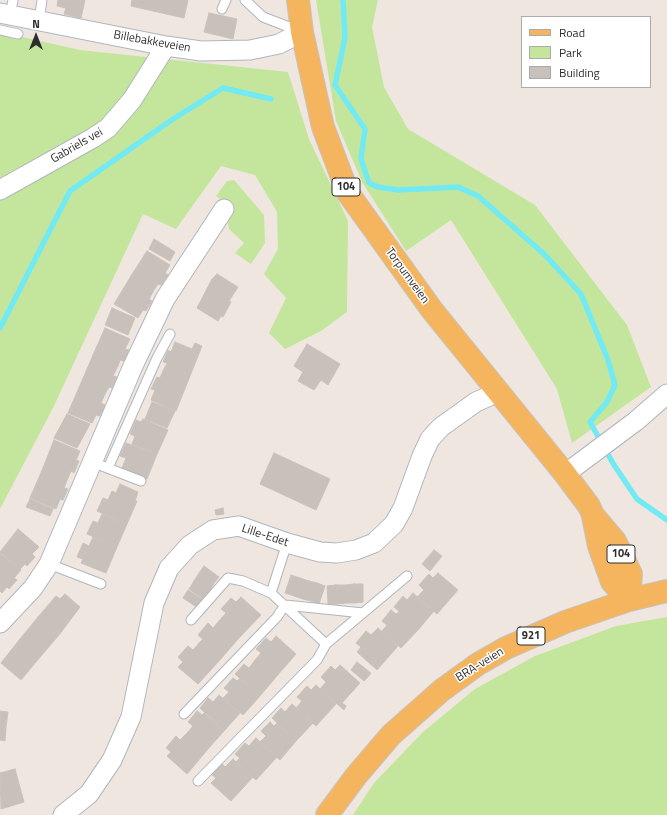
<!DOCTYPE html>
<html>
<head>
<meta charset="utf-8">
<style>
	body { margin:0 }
	#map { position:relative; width:667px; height:815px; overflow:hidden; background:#efe6e0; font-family:"Titillium Web",sans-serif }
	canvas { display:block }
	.legend { position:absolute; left:521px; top:16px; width:130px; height:72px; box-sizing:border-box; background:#fff; border:1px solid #ababab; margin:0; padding:5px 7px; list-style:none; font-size:12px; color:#2e2e2e }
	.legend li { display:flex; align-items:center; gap:8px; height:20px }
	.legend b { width:20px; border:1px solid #ababab }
	.north { position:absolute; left:16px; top:16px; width:40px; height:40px; -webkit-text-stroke:3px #fff; paint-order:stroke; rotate:0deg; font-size:11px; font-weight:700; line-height:16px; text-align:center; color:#2e2e2e }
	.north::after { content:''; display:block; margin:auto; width:14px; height:18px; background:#2e2e2e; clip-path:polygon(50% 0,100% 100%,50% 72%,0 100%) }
</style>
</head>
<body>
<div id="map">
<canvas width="667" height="815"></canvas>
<ul class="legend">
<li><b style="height:5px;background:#f5b55f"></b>Road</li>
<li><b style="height:11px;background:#c4e69c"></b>Park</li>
<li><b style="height:11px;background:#c8c1bb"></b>Building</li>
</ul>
<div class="north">N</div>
</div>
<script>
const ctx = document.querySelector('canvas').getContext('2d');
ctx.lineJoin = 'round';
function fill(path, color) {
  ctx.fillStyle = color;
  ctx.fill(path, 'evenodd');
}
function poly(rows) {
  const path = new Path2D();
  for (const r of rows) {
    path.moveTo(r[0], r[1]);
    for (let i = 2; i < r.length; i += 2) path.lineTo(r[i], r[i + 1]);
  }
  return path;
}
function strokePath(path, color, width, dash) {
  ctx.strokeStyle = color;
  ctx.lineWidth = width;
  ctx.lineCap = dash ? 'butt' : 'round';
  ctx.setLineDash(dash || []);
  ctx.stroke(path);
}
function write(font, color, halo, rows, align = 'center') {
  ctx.font = font + ' "Titillium Web",sans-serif';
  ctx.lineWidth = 3;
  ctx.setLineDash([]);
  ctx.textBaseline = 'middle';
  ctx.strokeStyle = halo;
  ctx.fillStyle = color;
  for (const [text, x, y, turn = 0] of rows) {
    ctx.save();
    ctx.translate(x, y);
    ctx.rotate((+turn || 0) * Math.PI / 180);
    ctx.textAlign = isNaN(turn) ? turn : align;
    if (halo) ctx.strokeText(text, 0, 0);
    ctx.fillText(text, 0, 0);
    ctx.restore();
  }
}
fill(poly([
	[316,0,378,0,372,27,384,87,408,129,535,205,627,325,651,387,572,443,557,389,451,220,406,251,362,182,336,121],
	[0,32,80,50,288,72,309,139,348,221,347,312,321,331,285,349,269,333,286,298,264,274,278,249,277,212,255,175,221,166,176,229,143,214,53,408,0,509],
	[234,180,264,215,265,243,251,264,235,253,244,243,229,229,227,218,233,208,216,196,227,181],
	[667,617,667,815,353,815,374,783,423,732,475,689,535,656,616,626]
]), '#c4e69c');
strokePath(poly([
	[343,0,345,38,335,85,365,129,361,159,369,183,378,187,398,190,458,187,478,196,544,254,581,294,608,360,615,385,607,402,590,422,614,465,637,499,667,520],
	[0,328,70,191,173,119,223,88,271,99]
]), '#72eaf3', 5.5);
const building = poly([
	[58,0,85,0,81,18,64,14,66,8,57,6,58,0],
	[132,0,188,0,184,18,131,6,132,0],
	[209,13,237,19,233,39,204,32,209,13],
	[154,239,175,252,170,261,149,249,154,239],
	[147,251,170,265,165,273,168,275,161,285,158,284,154,290,131,276,147,251],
	[217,274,238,287,229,301,231,302,223,317,221,316,218,321,197,308,212,279,217,274],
	[131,276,154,290,149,299,152,301,146,311,143,310,138,318,114,304,131,276],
	[112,308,135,318,128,335,105,325,112,308],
	[105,328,130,339,125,349,129,350,124,361,120,360,118,366,93,355,105,328],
	[175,342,192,349,195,343,202,346,188,381,163,371,167,363,163,362,168,350,171,352,175,342],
	[307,344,340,364,328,385,321,380,314,390,298,381,303,372,294,366,307,344],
	[93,355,118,366,113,376,117,377,112,388,109,387,105,394,81,383,93,355],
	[163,371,188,381,176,411,151,400,155,390,151,389,157,377,160,378,163,371],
	[81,383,105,394,101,403,105,405,100,416,96,415,92,423,68,413,81,383],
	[152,402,175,411,167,428,145,419,152,402],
	[67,414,90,424,77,448,54,438,67,414],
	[143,419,168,430,157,454,132,444,135,436,130,434,136,420,141,422,143,419],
	[54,440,80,451,76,460,79,461,74,473,71,471,68,478,43,468,54,440],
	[126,443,157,454,147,479,122,468,126,458,120,456,126,443],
	[274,453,330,479,316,510,260,484,274,453],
	[43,468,68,478,64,488,68,489,63,500,60,499,56,509,30,498,43,468],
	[120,484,138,492,135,501,137,501,127,524,97,511,103,498,108,500,112,491,116,493,120,484],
	[30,499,53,509,50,516,26,507,30,499],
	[223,508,224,514,216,515,215,510,223,508],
	[102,514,127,524,117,547,87,534,93,521,98,523,102,514],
	[18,529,39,547,32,554,35,557,27,566,25,564,20,569,0,552,18,529],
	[93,537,117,547,106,573,81,563,83,559,77,557,83,543,89,546,93,537],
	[434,550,442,556,430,571,422,564,434,550],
	[0,553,21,570,14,578,17,580,9,589,7,587,2,593,0,591,0,553],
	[204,566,219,577,214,583,199,573,204,566],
	[199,573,214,583,209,592,194,581,199,573],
	[438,573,458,590,437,614,417,597,424,590,419,585,429,574,433,578,438,573],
	[291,575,300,578,294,596,285,593,291,575],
	[300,578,309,581,303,599,294,596,300,578],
	[194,581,209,592,203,599,189,589,194,581],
	[309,581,317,583,311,601,303,599,309,581],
	[317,583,325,586,319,604,311,601,317,583],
	[354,584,355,603,347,603,346,585,354,584],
	[354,584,363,584,363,602,355,603,354,584],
	[336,585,346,585,347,603,337,604,336,585],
	[336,585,337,604,328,604,327,586,336,585],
	[188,590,203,600,198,608,183,598,188,590],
	[413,593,434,611,418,630,398,613,399,611,394,607,403,596,407,600,413,593],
	[65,594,80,607,59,635,38,617,56,596,60,599,65,594],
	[241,597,261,615,239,638,219,621,226,613,221,609,231,598,236,602,241,597],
	[391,610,396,614,398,613,418,630,401,648,382,631,387,625,382,621,391,610],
	[38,617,59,635,41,656,20,639,38,617],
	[219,621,239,638,219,661,199,643,203,639,198,635,208,623,213,628,219,621],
	[378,628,398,646,377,670,357,652,361,647,356,643,366,631,371,635,378,628],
	[276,636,296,654,276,677,256,659,261,653,256,649,266,638,271,642,276,636],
	[20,639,41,656,21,680,1,663,20,639],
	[199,643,219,661,198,684,178,667,183,662,178,657,188,646,193,650,199,643],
	[256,659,276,677,260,696,235,674,244,664,249,668,256,659],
	[357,662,371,673,368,677,354,666,357,662],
	[340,665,360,683,342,703,346,706,344,710,320,689,326,682,321,677,331,666,335,670,340,665],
	[354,666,368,677,364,681,351,670,354,666],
	[233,678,237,681,240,678,260,696,243,715,223,698,229,692,224,688,233,678],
	[316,685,336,704,316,726,296,708,302,701,297,697,307,686,311,690,316,685],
	[219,695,240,713,224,731,200,708,208,698,213,702,219,695],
	[292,704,313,723,296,741,272,718,281,708,285,712,292,704],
	[0,711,8,712,6,727,0,726,0,711],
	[197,711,202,715,204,713,224,731,208,749,188,732,193,726,188,722,197,711],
	[270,722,274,726,277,723,296,741,280,760,260,742,266,736,261,731,270,722],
	[0,726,6,727,5,741,0,740,0,726],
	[188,732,208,749,187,774,167,756,171,752,166,748,176,736,180,740,188,732],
	[256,738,277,757,256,780,236,762,240,758,235,754,245,743,249,746,256,738],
	[233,759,253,777,231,801,211,783,216,778,211,774,221,763,225,767,233,759],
	[15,769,24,802,1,809,0,773,15,769]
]);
fill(building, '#c8c1bb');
strokePath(building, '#cbc1b9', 1);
const service = poly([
	[245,0,263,17,302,32],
	[222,9,226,0],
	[10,15,13,0],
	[39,21,42,0],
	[0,30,18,34],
	[92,462,141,481],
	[108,468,157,358,170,334],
	[49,564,101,584],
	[191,620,228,578,243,581,271,593],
	[326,644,407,576],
	[184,714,277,617,285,605,363,613],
	[198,781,317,660,326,644,271,593,287,543]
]);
const minor = poly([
	[0,13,166,46,201,51,250,50,279,44,302,32],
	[0,190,93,138,108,128,132,100,166,46],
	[565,474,636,421,667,394],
	[0,623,33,588,49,564,133,366,165,299,224,209],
	[63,815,89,794,112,760,131,717,154,603,169,568,190,545,213,530,239,526,287,543,320,552,337,553,356,550,374,543,394,524,403,508,422,456,430,439,441,427,476,402,498,392]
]);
const primary = poly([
	[298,0,302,32,323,127,348,193,432,310,565,474,589,506,593,515,615,541,631,574,629,600],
	[593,516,599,546,612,582,629,600],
	[327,815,356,776,391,735,442,690,478,664,506,648,565,622,629,600,667,591]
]);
strokePath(service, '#b0b6be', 11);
strokePath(minor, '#b0b6be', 21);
strokePath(primary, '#c4c4c4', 24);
strokePath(service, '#fff', 9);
strokePath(minor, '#fff', 19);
strokePath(primary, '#f5b55f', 22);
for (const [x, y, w] of [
	[346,187,28],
	[621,554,28],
	[531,636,28]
]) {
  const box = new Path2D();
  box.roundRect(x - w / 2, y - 9, w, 18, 3);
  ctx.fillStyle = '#fff';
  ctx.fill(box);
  strokePath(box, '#2e2e2e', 1);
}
write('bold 11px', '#2e2e2e', null, [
	["104",346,187],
	["104",621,554],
	["921",531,636]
]);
write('12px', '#2e2e2e', '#fff', [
	["Billebakkeveien",152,42,10],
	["Gabriels vei",77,146,-30],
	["Torpumveien",407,276,54],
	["Lille-Edet",265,536,18],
	["BRA-veien",480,665,-32]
]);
</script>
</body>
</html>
